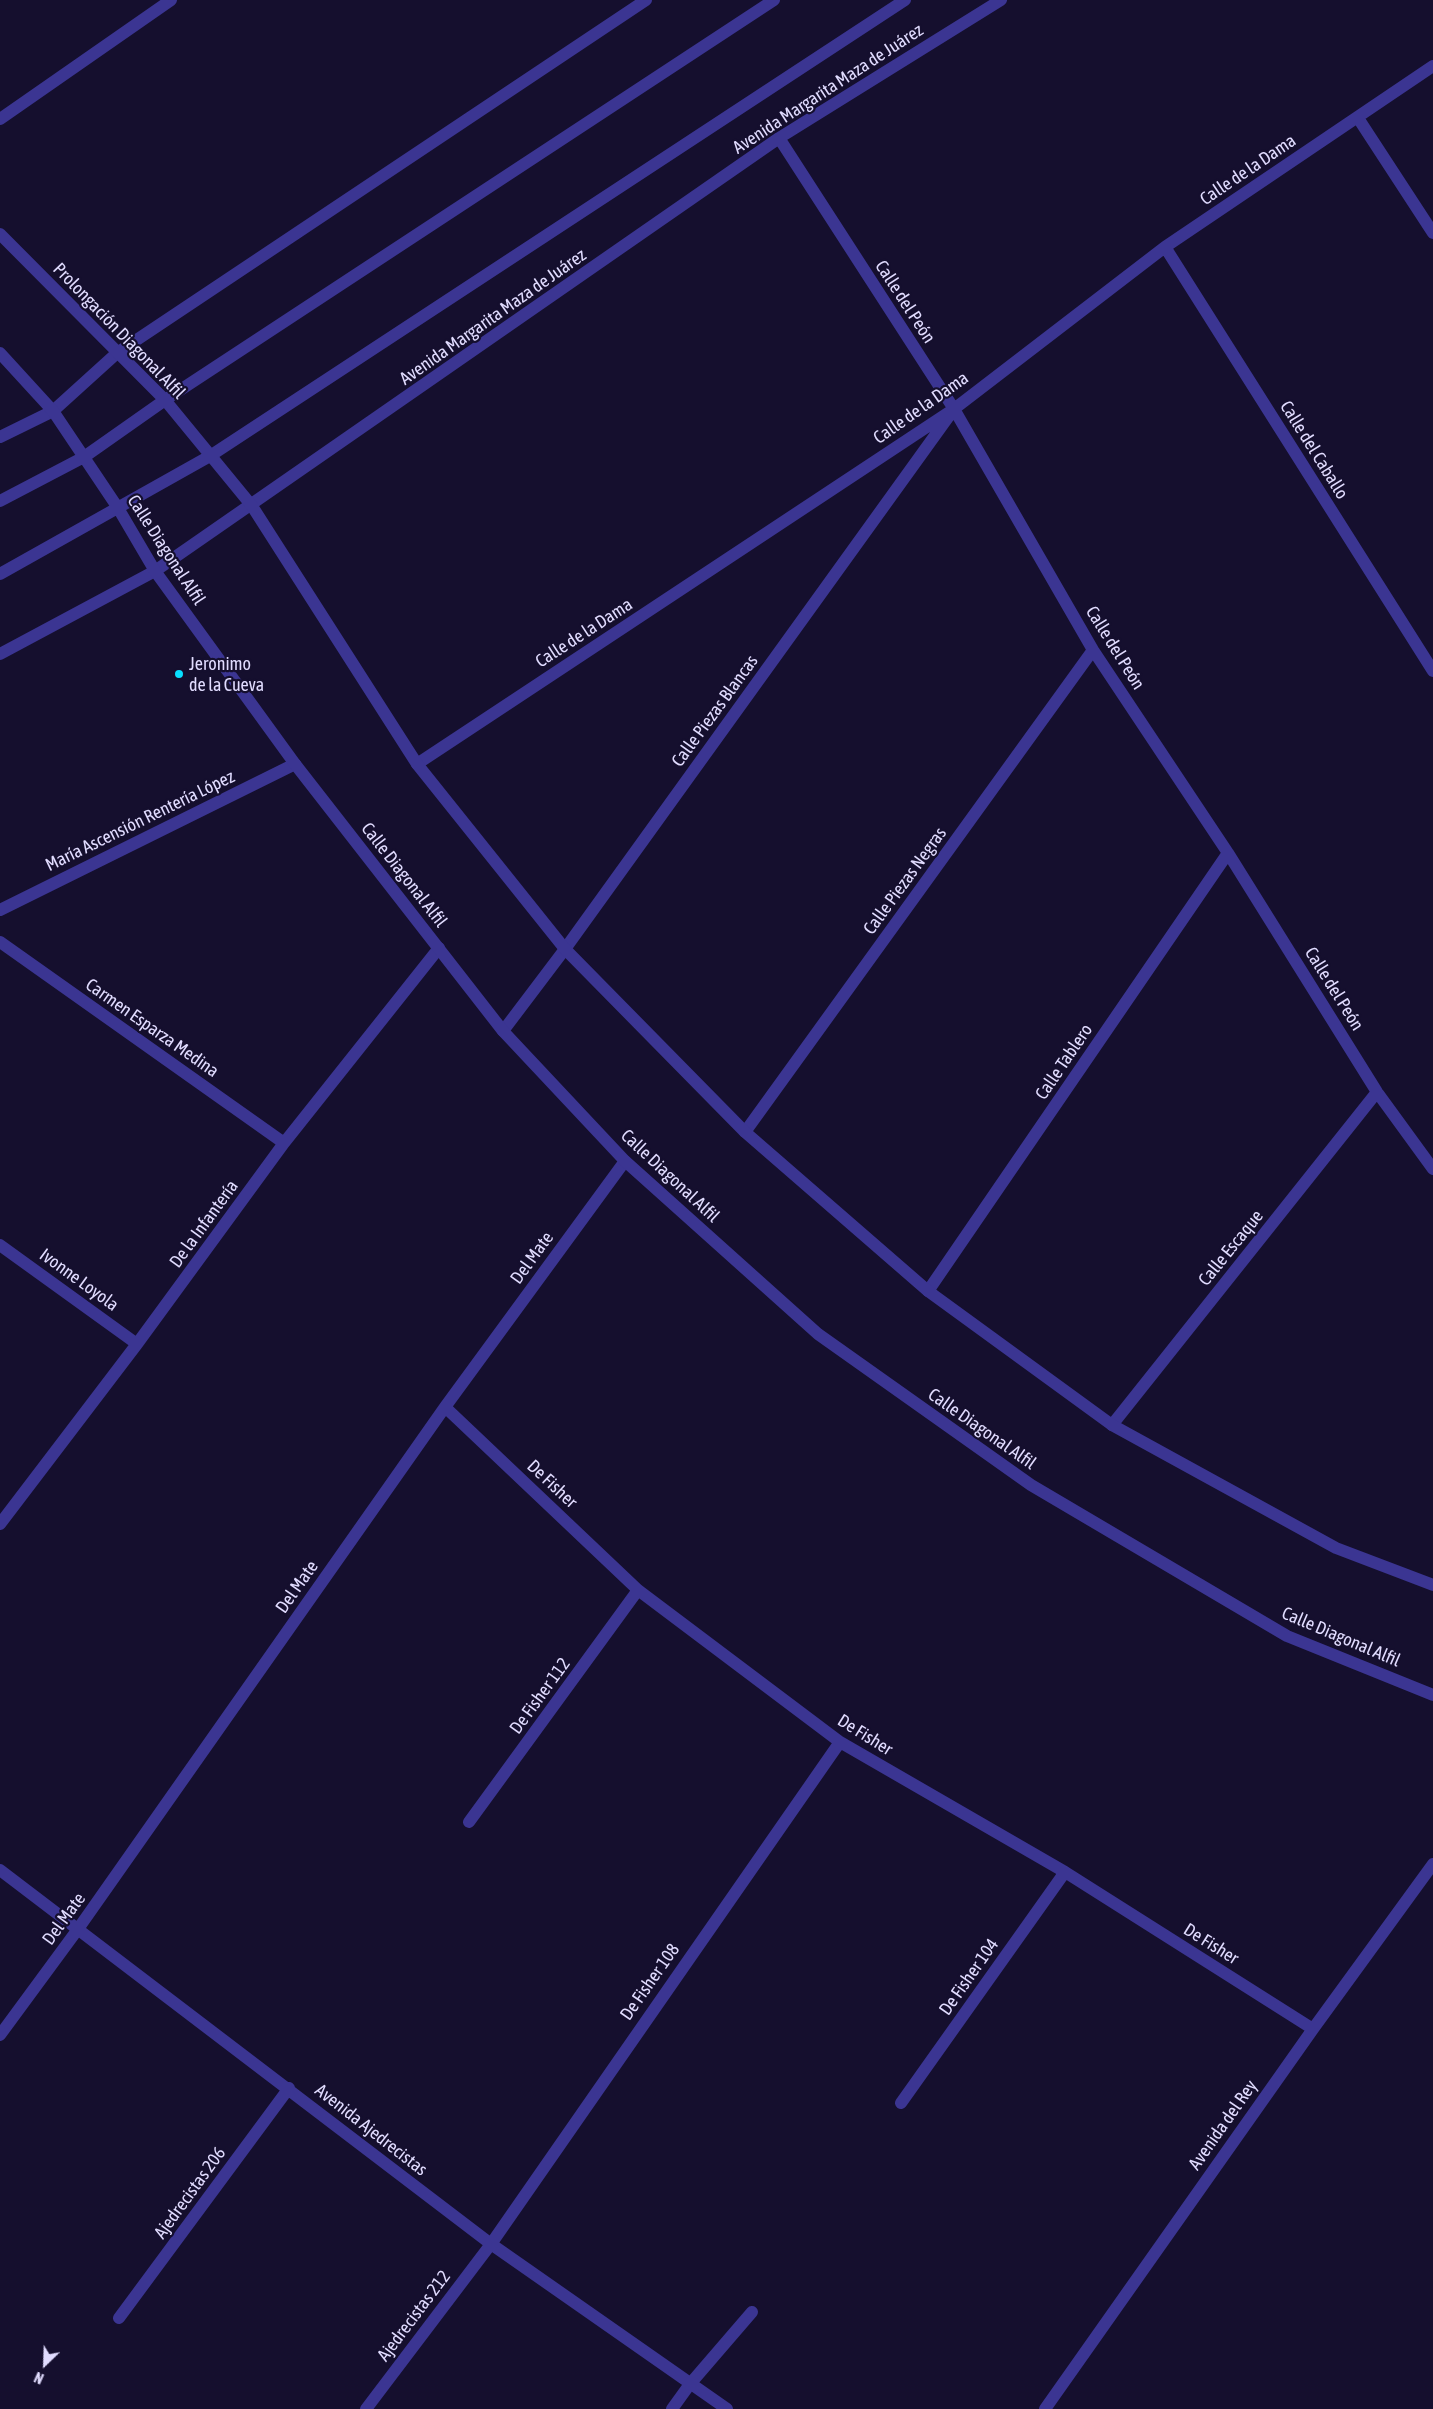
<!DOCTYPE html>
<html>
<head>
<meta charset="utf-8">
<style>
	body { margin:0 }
	#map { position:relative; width:1433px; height:2409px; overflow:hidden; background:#150f2e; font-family:"Asap Condensed",sans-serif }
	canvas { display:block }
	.north { position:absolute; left:20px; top:2339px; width:50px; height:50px; -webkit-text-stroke:4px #150f2e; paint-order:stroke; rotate:204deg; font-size:14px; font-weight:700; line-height:20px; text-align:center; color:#e1dcff }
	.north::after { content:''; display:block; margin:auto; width:18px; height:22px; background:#e1dcff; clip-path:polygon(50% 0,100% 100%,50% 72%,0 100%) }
</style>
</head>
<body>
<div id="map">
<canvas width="1433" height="2409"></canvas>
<div class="north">N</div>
</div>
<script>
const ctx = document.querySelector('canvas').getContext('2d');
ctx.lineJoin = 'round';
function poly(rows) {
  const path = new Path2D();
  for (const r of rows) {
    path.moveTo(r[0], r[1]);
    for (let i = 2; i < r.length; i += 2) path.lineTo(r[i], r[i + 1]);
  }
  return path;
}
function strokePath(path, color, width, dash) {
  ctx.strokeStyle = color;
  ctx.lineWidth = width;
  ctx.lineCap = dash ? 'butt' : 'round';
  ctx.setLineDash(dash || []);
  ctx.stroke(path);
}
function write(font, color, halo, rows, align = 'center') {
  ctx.font = font + ' "Asap Condensed",sans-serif';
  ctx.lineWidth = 4.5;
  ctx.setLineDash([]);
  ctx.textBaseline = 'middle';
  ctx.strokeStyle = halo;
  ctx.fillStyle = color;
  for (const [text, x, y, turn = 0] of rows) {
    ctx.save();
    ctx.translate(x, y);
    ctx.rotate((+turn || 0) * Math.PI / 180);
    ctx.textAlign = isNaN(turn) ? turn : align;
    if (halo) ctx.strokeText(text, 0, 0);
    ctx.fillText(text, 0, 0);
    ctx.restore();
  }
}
strokePath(poly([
	[1358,118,1433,233],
	[0,119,171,0],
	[779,138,954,409,1093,650,1228,853,1377,1092,1433,1169],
	[1165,247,1433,671],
	[0,437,53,411,117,353,646,0],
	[0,654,155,571,779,138,1001,0],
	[417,764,954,409,1165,247,1433,66],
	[0,910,295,764],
	[0,942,284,1143],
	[503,1031,565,949,949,416],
	[745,1132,1093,650],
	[0,1245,137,1344],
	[928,1291,1228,853],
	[445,1407,638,1590,840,1742,1065,1872,1313,2029],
	[1112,1425,1377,1092],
	[0,1524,137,1344,284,1143,439,948],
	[469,1822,638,1590],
	[0,1870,491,2244,727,2409],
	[0,2035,78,1929,445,1407,625,1161],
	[901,2103,1065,1872],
	[119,2318,289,2088],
	[366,2409,491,2244,840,1742],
	[672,2409,690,2384,752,2312],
	[1045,2409,1313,2029,1433,1864]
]), '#3b3592', 12);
strokePath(poly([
	[0,234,165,400,252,506,417,764,565,949,745,1132,928,1291,1112,1425,1336,1548,1433,1585],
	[0,353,53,411,118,508,155,571,295,764,503,1031,625,1161,818,1334,1031,1485,1287,1636,1433,1695],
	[0,501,84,457,165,400,774,0],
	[0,574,210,456,905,0]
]), '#3b3592', 12);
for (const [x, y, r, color] of [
	[179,674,5,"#08dfff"]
]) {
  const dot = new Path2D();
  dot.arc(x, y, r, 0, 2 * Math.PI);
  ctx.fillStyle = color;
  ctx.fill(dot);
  strokePath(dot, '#150f2e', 2);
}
write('18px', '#e1dcff', '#150f2e', [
	["Avenida Margarita Maza de Juárez",828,89,-33],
	["Calle de la Dama",1248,170,-34],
	["Calle del Peón",905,302,57],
	["Avenida Margarita Maza de Juárez",493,317,-35],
	["Prolongación Diagonal Alfil",119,331,46],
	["Calle de la Dama",921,408,-35],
	["Calle del Caballo",1314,450,58],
	["Calle Diagonal Alfil",166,550,57],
	["Calle de la Dama",584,633,-33],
	["Calle del Peón",1115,648,58],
	["Calle Piezas Blancas",715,711,-54],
	["María Ascensión Rentería López",140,821,-26],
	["Calle Diagonal Alfil",404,875,52],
	["Calle Piezas Negras",905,881,-54],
	["Calle del Peón",1334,989,58],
	["Carmen Esparza Medina",152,1028,35],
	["Calle Tablero",1064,1062,-56],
	["Calle Diagonal Alfil",670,1176,43],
	["De la Infantería",204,1224,-54],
	["Calle Escaque",1231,1248,-51],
	["Del Mate",532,1258,-54],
	["Ivonne Loyola",79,1280,36],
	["Calle Diagonal Alfil",982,1429,35],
	["De Fisher",552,1484,43],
	["Del Mate",297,1587,-55],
	["Calle Diagonal Alfil",1341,1637,23],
	["De Fisher 112",540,1696,-54],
	["De Fisher",865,1735,32],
	["Del Mate",64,1919,-54],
	["De Fisher",1211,1944,32],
	["De Fisher 104",969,1977,-55],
	["De Fisher 108",650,1982,-55],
	["Avenida del Rey",1223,2125,-55],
	["Avenida Ajedrecistas",371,2130,38],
	["Ajedrecistas 206",190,2193,-54],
	["Ajedrecistas 212",414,2316,-53]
]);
write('18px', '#e1dcff', '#150f2e', [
	["Jeronimo",189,664],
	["de la Cueva",189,685]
], 'left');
</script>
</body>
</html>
